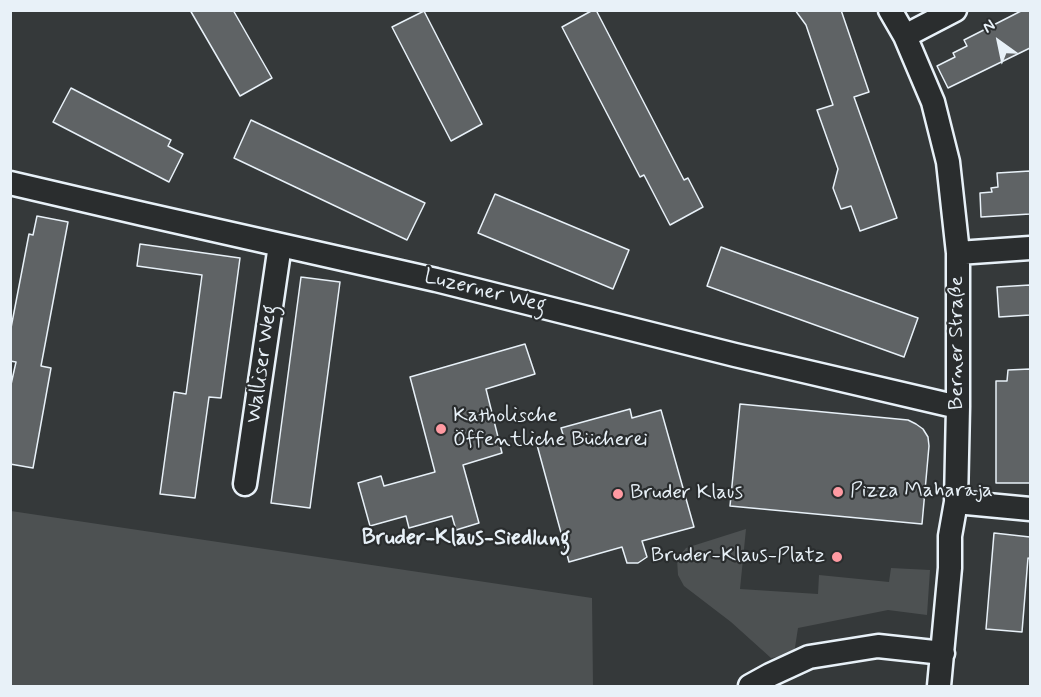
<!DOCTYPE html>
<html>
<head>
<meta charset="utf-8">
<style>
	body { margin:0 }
	#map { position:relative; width:1041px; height:697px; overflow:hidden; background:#35393a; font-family:Mynerve,sans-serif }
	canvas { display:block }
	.frame { position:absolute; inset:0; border:12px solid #e8f1f8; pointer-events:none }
	.north { position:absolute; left:969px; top:12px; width:60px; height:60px; -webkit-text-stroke:4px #2a2d2e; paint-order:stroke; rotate:327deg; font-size:16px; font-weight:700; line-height:24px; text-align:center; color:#e8f1f8 }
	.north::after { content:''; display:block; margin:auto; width:21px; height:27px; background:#e8f1f8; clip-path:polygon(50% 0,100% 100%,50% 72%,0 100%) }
</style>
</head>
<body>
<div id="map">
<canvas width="1041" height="697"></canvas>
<div class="frame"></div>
<div class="north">N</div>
</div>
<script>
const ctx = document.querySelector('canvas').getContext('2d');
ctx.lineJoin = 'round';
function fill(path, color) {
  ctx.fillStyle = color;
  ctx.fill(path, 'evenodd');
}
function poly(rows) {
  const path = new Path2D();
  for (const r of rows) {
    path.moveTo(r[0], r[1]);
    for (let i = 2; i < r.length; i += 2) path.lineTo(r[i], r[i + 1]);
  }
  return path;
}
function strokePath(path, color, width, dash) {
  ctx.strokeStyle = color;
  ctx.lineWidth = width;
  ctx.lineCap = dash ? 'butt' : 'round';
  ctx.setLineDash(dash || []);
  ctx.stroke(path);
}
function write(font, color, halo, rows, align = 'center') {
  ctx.font = font + ' Mynerve,sans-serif';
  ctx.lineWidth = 4.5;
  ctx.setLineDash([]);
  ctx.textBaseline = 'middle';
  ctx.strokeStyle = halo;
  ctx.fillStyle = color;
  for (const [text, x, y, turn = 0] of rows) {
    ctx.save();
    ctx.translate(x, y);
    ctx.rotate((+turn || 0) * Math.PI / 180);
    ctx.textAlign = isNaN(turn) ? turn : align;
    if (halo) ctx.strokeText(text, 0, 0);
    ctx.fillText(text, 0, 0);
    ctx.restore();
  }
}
fill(poly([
	[11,511,592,598,593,686,11,686],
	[746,529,740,589,818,594,819,575,889,582,891,568,930,570,927,615,888,610,798,628,794,654,771,658,731,622,684,586,678,575,677,559,686,548]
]), '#4d5152');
const building = poly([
	[190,10,233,10,272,78,240,96,190,10],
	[593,10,596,10,684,180,688,178,703,207,670,225,644,175,640,177,562,27,593,10],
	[795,10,841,10,869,92,854,97,897,218,860,231,851,206,841,209,833,188,838,169,817,110,833,105,806,25,795,10],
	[1023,10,1030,10,1030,48,948,88,937,66,955,57,953,53,967,46,964,40,1023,10],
	[424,11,482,124,451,141,392,27,424,11],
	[71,88,171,140,168,146,183,154,169,182,53,122,71,88],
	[251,120,425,203,407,240,234,158,251,120],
	[1030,171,1030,214,981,217,980,193,992,192,991,188,998,187,997,173,1030,171],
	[495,194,629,250,613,289,478,233,495,194],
	[37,216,68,222,41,366,51,368,33,468,10,464,10,389,16,362,10,361,10,333,29,234,33,235,37,216],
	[140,244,240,258,221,398,209,397,195,498,160,494,174,392,186,394,202,275,137,266,140,244],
	[721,247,918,318,904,357,707,286,721,247],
	[301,277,340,282,310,508,271,503,301,277],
	[1030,285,1030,315,999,317,997,287,1030,285],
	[525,344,535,374,486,389,502,453,463,465,479,523,456,530,452,516,409,528,406,516,370,526,358,483,381,476,384,486,435,472,410,377,525,344],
	[1030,369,1030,483,996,483,996,381,1007,381,1008,370,1030,369],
	[740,404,908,420,916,424,923,429,928,437,929,446,922,524,730,506,740,404],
	[630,409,632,418,661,410,694,527,642,541,647,557,638,563,627,563,622,547,569,562,537,445,564,438,561,428,630,409],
	[994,533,1030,537,1030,559,1028,558,1022,632,986,629,994,533]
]);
fill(building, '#5f6365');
strokePath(building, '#e8f1f8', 1.5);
const street = poly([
	[890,10,905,36,933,102,948,162,958,253,958,407,956,502,950,536,950,568,939,686],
	[905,36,955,10],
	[10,183,143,214,436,280,735,355,958,407],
	[958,253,1030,248],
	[245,484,280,245],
	[956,502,1030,509],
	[750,686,770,675,809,657,878,646,943,653]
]);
strokePath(street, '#e8f1f8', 27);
strokePath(street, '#2a2d2e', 22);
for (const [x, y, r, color] of [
	[441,429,6,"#ff9aa2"],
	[838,492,6,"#ff9aa2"],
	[618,494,6,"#ff9aa2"],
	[837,557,6,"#ff9aa2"]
]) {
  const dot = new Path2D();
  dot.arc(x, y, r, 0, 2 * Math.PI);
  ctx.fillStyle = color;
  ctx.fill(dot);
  strokePath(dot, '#2a2d2e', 2);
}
write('21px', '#e8f1f8', '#2a2d2e', [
	["Luzerner Weg",485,292,14],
	["Berner Straße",958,343,-90],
	["Walliser Weg",263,364,-82]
]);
write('21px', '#e8f1f8', '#2a2d2e', [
	["Katholische",453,417],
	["Öffentliche Bücherei",453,441],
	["Pizza Maharaja",850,492],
	["Bruder Klaus",630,494],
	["Bruder-Klaus-Platz",825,557,"right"]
], 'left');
write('bold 22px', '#e8f1f8', '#2a2d2e', [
	["Bruder-Klaus-Siedlung",466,539]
]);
</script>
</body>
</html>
